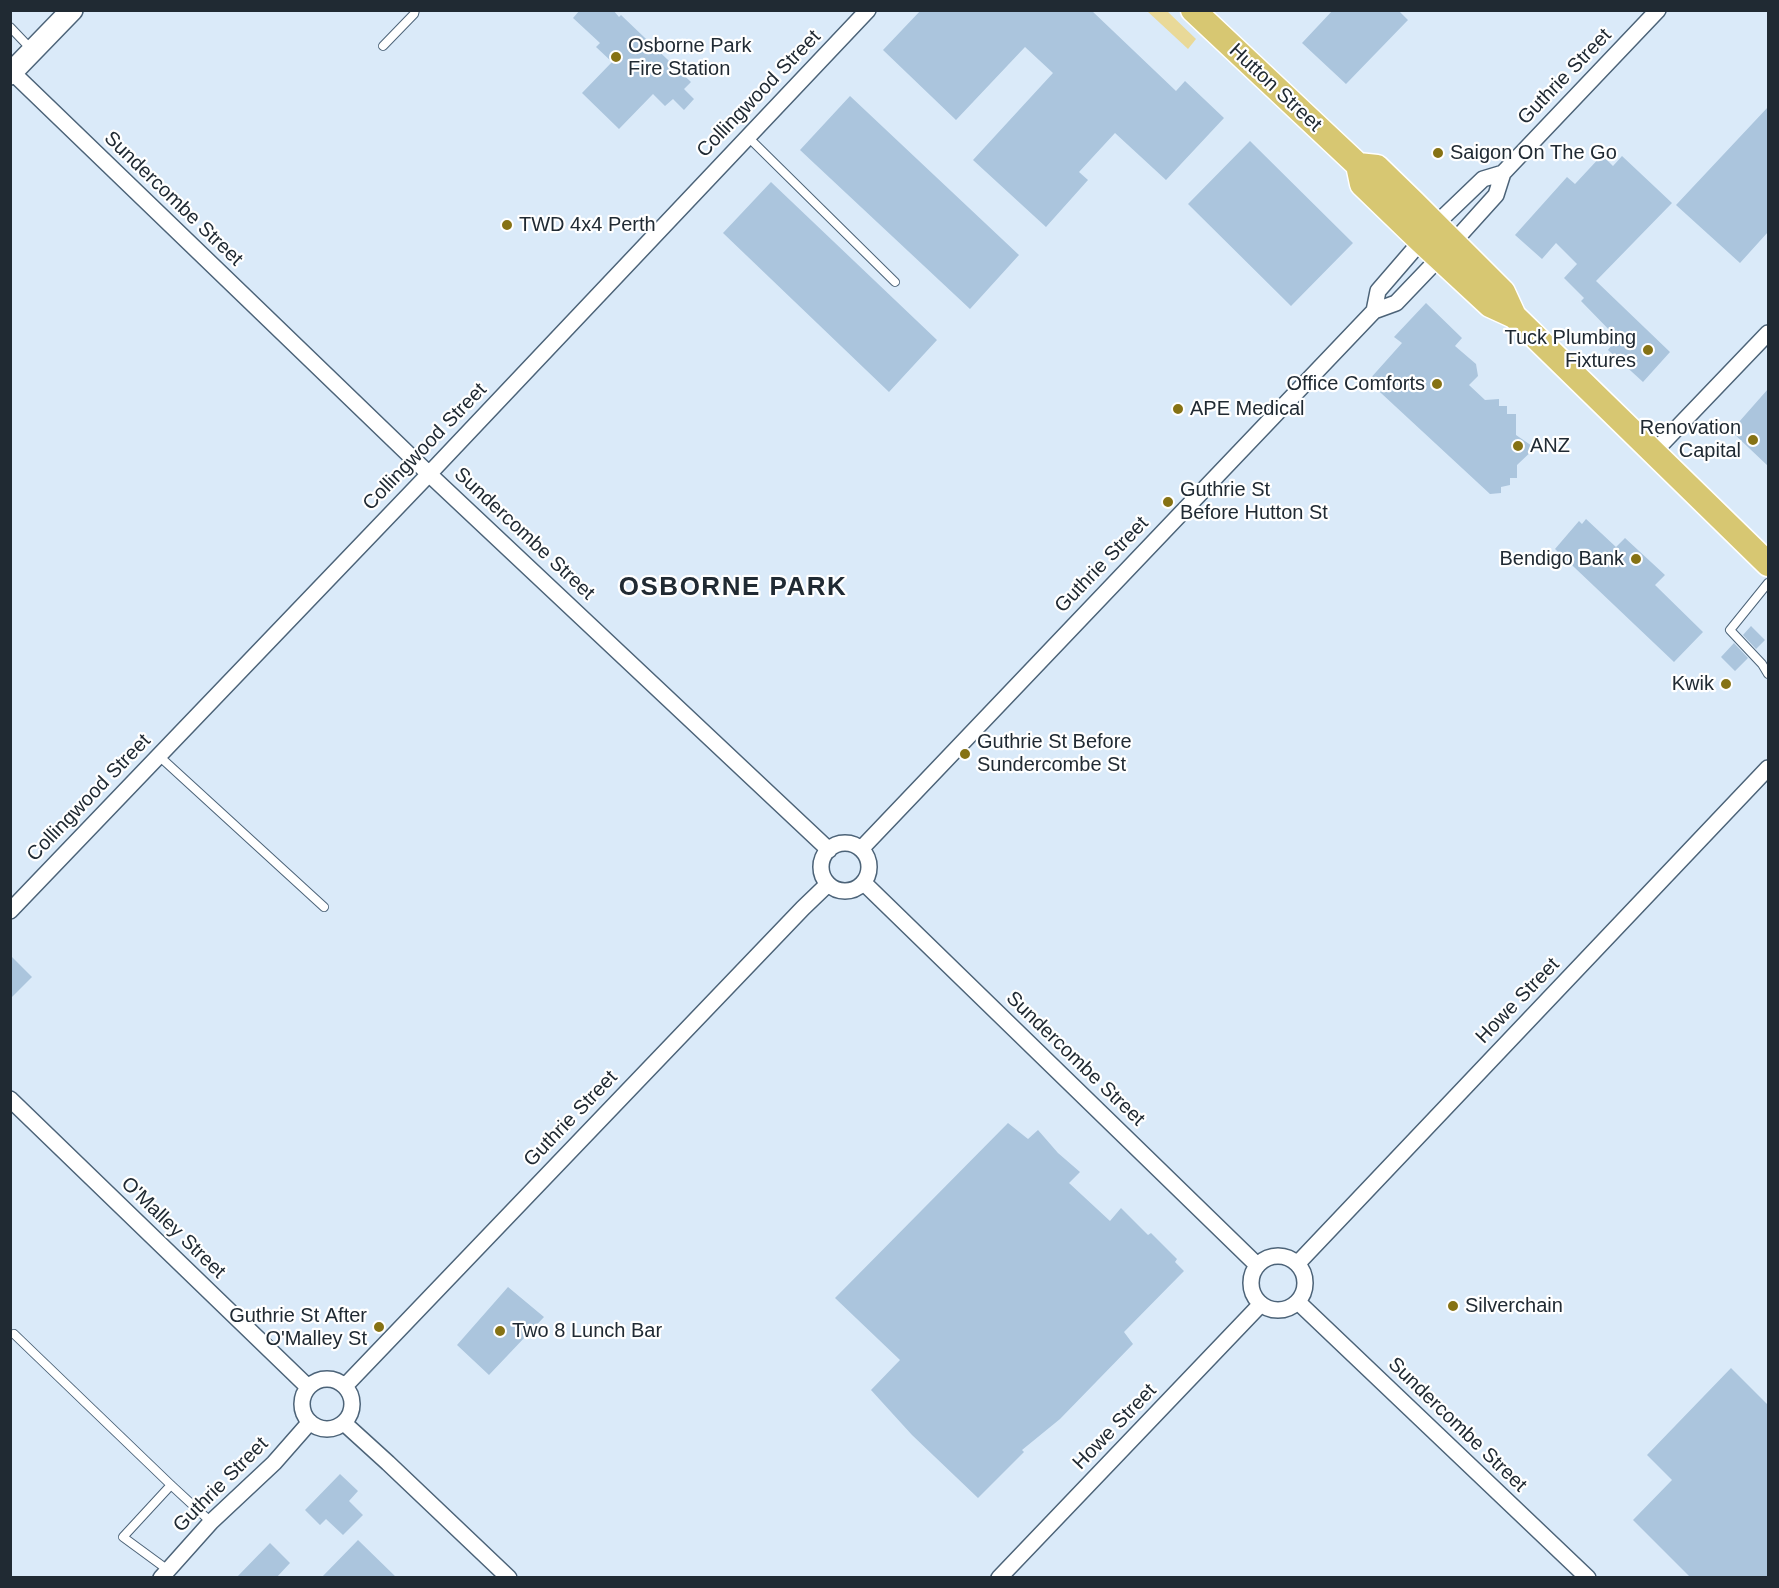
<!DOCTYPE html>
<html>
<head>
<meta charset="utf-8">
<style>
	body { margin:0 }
	#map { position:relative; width:1779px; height:1588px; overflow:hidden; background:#daeaf9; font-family:Arial,sans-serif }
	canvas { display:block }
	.frame { position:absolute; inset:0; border:12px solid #202a33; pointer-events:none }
</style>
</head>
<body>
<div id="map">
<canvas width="1779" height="1588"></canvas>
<div class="frame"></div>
</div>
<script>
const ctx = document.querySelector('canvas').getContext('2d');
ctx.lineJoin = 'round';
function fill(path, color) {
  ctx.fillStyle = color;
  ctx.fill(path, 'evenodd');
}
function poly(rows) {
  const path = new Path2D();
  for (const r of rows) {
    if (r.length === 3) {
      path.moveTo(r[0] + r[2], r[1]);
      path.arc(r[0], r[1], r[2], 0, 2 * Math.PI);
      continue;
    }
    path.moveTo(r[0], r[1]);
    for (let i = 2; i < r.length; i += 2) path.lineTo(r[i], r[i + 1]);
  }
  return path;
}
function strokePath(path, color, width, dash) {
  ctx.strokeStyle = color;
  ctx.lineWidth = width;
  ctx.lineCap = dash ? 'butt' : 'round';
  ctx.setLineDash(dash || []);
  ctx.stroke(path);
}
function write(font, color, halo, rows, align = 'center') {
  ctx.font = font + ' Arial,sans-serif';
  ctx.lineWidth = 4.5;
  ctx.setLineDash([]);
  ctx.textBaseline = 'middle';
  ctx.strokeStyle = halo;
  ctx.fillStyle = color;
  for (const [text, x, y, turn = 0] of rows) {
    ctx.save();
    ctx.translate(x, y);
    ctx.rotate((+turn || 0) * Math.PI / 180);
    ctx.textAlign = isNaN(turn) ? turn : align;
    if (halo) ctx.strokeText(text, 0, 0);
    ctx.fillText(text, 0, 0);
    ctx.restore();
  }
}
fill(poly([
	[1147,11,1167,11,1196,39,1188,49]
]), '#e9d998');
fill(poly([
	[580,10,613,10,619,17,621,15,691,82,684,89,694,99,684,110,673,99,665,106,653,94,619,129,582,93,612,62,596,47,600,43,573,18],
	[921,10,1091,10,1176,91,1185,81,1224,118,1166,180,1115,133,1079,172,1088,180,1046,227,973,160,1053,73,1025,47,956,120,883,50],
	[1333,10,1398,10,1408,20,1346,84,1302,43],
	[850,96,1019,255,970,309,800,150],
	[1768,107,1768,232,1740,263,1676,205],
	[1250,141,1353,243,1291,306,1188,204],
	[1602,155,1613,166,1622,156,1672,203,1596,281,1670,352,1643,382,1608,350,1617,338,1581,301,1584,298,1564,278,1577,264,1556,243,1542,259,1515,235,1567,177,1575,184],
	[771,182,937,340,889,392,723,233],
	[1426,303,1462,338,1455,346,1476,364,1478,376,1469,385,1485,400,1499,399,1499,406,1507,406,1507,414,1516,414,1516,435,1535,448,1517,465,1517,478,1510,478,1510,485,1501,487,1501,493,1490,494,1368,381,1402,343,1394,337],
	[1768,389,1768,466,1731,431],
	[1586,519,1616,547,1625,538,1665,575,1655,585,1703,632,1674,662,1555,549,1579,521,1582,524],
	[1751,626,1765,640,1756,649,1743,635],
	[1734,643,1748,658,1735,671,1721,657],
	[10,955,32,977,10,999],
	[1008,1123,1028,1139,1038,1130,1058,1153,1080,1172,1069,1183,1110,1221,1121,1208,1148,1235,1151,1233,1177,1259,1175,1262,1184,1271,1124,1332,1133,1344,1060,1419,1022,1450,1024,1452,978,1498,912,1435,871,1390,900,1360,835,1298],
	[508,1287,544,1317,489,1375,457,1345],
	[1731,1368,1768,1405,1768,1578,1691,1578,1633,1520,1672,1480,1647,1455],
	[340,1474,358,1491,349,1501,363,1515,343,1535,326,1519,320,1525,305,1510],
	[358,1540,397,1578,321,1578],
	[270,1543,290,1563,276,1578,236,1578]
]), '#abc5dd');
const service = poly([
	[10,27,32,50],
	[383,46,414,14,415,10],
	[748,137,895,282],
	[1768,583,1730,630,1762,664,1768,674],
	[159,756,324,907],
	[14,1334,171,1485,211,1522],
	[168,1570,123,1537,171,1485]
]);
const minor = poly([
	[12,72,429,474,829,850],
	[1374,311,1378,291,1435,225,1483,179,1503,173],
	[1654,452,1768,333],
	[845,867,24],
	[861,849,1374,311,1396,303,1440,257,1496,195,1503,173,1658,10],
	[864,883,1257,1265],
	[10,911,429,474,868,10],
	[10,1099,308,1387],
	[1278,1283,27],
	[1298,1263,1768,768],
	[1298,1302,1588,1578],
	[327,1404,25],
	[345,1386,803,908,828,884],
	[344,1423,388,1463,509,1578],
	[161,1578,211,1522,274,1463,310,1422],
	[999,1578,1261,1304]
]);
const secondary = poly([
	[10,74,72,10]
]);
const primary = poly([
	[1193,10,1358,165,1362,184,1421,241,1490,305,1514,316,1768,564],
	[1358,165,1377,167,1414,203,1503,292,1514,316]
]);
strokePath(service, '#4c6378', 10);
strokePath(minor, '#4c6378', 18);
strokePath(secondary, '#4c6378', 24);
strokePath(primary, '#fff', 27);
strokePath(service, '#fff', 8);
strokePath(minor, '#fff', 15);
strokePath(secondary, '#fff', 21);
strokePath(primary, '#d7c772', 24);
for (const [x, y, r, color] of [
	[616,57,6,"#867214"],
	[1438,153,6,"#867214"],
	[507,225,6,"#867214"],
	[1648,350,6,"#867214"],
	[1437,384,6,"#867214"],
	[1178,409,6,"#867214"],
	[1753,440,6,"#867214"],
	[1518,446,6,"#867214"],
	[1168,502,6,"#867214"],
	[1636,559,6,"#867214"],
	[1726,684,6,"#867214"],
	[965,754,6,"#867214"],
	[1453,1306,6,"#867214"],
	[379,1327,6,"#867214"],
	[500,1331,6,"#867214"]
]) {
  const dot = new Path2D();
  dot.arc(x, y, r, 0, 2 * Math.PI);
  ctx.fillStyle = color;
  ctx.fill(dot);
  strokePath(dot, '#fff', 2);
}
write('20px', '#202a33', '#fff', [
	["Osborne Park",628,46],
	["Fire Station",628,69],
	["Saigon On The Go",1450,153],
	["TWD 4x4 Perth",519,225],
	["Tuck Plumbing",1636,338,"right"],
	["Fixtures",1636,361,"right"],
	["Office Comforts",1425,384,"right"],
	["APE Medical",1190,409],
	["Renovation",1741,428,"right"],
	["Capital",1741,451,"right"],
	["ANZ",1530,446],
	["Guthrie St",1180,490],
	["Before Hutton St",1180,513],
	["Bendigo Bank",1624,559,"right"],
	["Kwik",1714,684,"right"],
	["Guthrie St Before",977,742],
	["Sundercombe St",977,765],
	["Silverchain",1465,1306],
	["Guthrie St After",367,1316,"right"],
	["O'Malley St",367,1339,"right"],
	["Two 8 Lunch Bar",512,1331]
], 'left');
write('20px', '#202a33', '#fff', [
	["Guthrie Street",1565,77,-46],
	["Hutton Street",1275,88,43],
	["Collingwood Street",759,94,-46],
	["Sundercombe Street",173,199,44],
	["Collingwood Street",425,447,-46],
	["Sundercombe Street",524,534,43],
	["Guthrie Street",1102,565,-46],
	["Collingwood Street",89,798,-46],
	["Howe Street",1518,1001,-46],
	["Sundercombe Street",1075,1059,44],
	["Guthrie Street",571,1119,-46],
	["O'Malley Street",173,1228,44],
	["Sundercombe Street",1457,1425,44],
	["Howe Street",1115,1427,-46],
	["Guthrie Street",221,1485,-45]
]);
ctx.letterSpacing = '1.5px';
write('bold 26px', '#202a33', '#fff', [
	["OSBORNE PARK",733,588]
]);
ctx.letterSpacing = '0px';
</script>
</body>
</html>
